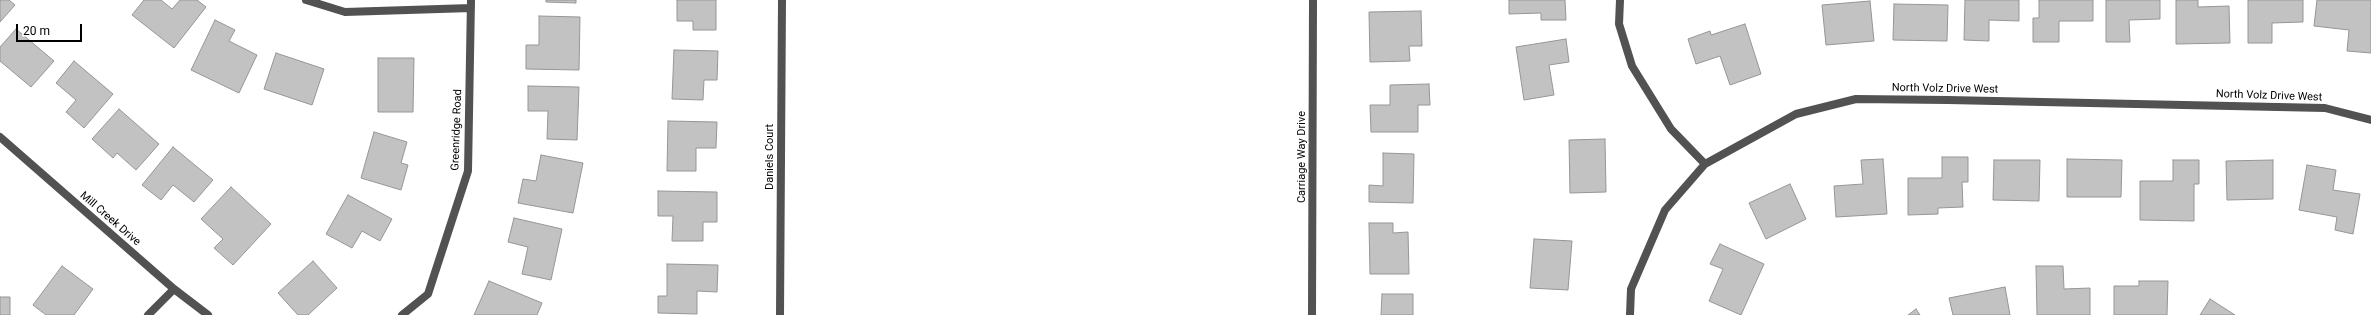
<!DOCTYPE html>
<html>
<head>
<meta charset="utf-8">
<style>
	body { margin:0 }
	#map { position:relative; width:2371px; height:315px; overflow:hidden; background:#fff; font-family:Roboto,sans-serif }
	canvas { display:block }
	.scale { position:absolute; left:16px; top:24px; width:66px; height:18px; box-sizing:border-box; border:2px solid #000; border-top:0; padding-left:5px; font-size:12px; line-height:14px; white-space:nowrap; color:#000; -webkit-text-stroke:3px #fff; paint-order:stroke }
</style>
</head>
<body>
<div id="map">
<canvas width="2371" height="315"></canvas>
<div class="scale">20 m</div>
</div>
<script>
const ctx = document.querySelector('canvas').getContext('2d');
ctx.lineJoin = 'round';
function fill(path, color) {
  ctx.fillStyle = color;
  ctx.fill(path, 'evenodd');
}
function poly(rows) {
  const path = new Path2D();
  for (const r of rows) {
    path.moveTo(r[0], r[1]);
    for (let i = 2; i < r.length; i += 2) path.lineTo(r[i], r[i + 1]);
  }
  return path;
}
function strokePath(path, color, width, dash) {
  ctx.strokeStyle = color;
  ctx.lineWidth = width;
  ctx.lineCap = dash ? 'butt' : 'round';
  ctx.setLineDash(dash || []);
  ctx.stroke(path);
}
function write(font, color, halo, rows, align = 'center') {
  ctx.font = font + ' Roboto,sans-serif';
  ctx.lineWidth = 3;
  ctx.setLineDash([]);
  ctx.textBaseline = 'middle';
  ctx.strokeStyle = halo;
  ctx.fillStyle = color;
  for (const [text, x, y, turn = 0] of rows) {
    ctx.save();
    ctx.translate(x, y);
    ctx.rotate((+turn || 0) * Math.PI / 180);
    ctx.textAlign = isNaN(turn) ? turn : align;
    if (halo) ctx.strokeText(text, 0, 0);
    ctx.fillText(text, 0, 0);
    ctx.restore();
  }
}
const building = poly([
	[0,0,9,0,15,5,0,22,0,0],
	[144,0,161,0,172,9,180,0,197,0,206,7,174,48,132,15,144,0],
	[546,0,576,0,576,3,546,2,546,0],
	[677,0,716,0,716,30,693,30,693,21,677,21,677,0],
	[1509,0,1565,0,1566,20,1541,20,1541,13,1509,14,1509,0],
	[1965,0,2019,0,2019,21,1989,20,1989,41,1964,40,1965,0],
	[2039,0,2093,0,2093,21,2059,21,2059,42,2033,42,2033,18,2039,18,2039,0],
	[2106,0,2160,0,2160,19,2129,20,2130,42,2106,42,2106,0],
	[2176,0,2198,0,2198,7,2229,6,2230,43,2176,44,2176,0],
	[2248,0,2303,0,2303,22,2272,23,2272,43,2248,43,2248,0],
	[2317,0,2371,0,2371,53,2347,51,2349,30,2314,26,2317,0],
	[1870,1,1874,41,1826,45,1822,5,1870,1],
	[1894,4,1948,5,1947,41,1893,40,1894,4],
	[1421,11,1422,46,1409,46,1410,61,1370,62,1369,12,1421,11],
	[539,16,580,17,579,70,526,69,526,45,539,45,539,16],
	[215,20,235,30,229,41,257,55,239,93,191,70,215,20],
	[1745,24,1761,74,1730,85,1720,56,1696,64,1688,39,1710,31,1711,35,1745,24],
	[16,29,54,61,31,87,0,61,0,47,16,29],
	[1566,39,1569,62,1549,65,1554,95,1524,100,1516,47,1566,39],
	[674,50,718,51,717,80,704,80,703,100,672,99,674,50],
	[276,53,324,69,312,105,264,89,276,53],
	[378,58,414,58,413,112,378,112,378,58],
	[74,61,113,94,84,128,66,112,76,100,56,83,74,61],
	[1429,84,1430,105,1418,105,1418,132,1371,132,1370,105,1390,105,1390,85,1429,84],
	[528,86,579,87,577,140,547,139,548,111,528,111,528,86],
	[119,109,159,144,136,170,117,153,113,158,92,139,119,109],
	[668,121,717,122,716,148,696,148,696,171,667,171,668,121],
	[374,132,407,142,401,163,408,165,401,190,361,178,374,132],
	[1605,139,1606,192,1570,193,1569,140,1605,139],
	[173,147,213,180,194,202,173,185,161,200,142,185,173,147],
	[1383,153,1414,154,1413,203,1369,202,1369,185,1383,186,1383,153],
	[541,155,583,163,573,213,518,203,523,179,536,181,541,155],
	[1942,157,1968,157,1968,182,1962,182,1963,207,1938,208,1938,214,1908,215,1908,178,1942,178,1942,157],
	[1883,159,1887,214,1836,217,1834,186,1863,184,1861,160,1883,159],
	[2067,159,2122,160,2121,197,2067,197,2067,159],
	[1994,160,2040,160,2039,201,1993,200,1994,160],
	[2173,160,2199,160,2199,184,2194,184,2194,221,2140,220,2140,181,2173,181,2173,160],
	[2273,160,2273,199,2227,200,2226,161,2273,160],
	[2307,165,2336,170,2333,190,2360,194,2353,234,2335,230,2337,217,2299,210,2307,165],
	[1790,184,1806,219,1766,239,1749,203,1790,184],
	[231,187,271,224,233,265,214,248,223,239,201,219,231,187],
	[658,191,717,192,717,222,703,222,703,241,672,241,673,216,658,216,658,191],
	[348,195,392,219,380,241,362,231,352,248,326,234,348,195],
	[514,218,562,229,551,280,522,274,528,247,508,242,514,218],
	[1369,223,1393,223,1393,233,1408,232,1409,274,1370,274,1369,223],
	[1534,239,1572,241,1568,290,1530,288,1534,239],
	[1720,244,1764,264,1741,315,1709,301,1723,269,1710,264,1720,244],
	[313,261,337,288,308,315,298,315,278,293,313,261],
	[667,264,718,265,717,292,697,291,697,314,658,313,658,296,667,296,667,264],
	[62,266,93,289,74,315,46,315,33,305,62,266],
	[2036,266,2063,266,2064,289,2090,288,2090,315,2037,315,2036,266],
	[489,281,542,303,537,315,474,315,489,281],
	[2139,281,2168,281,2167,315,2114,315,2114,286,2139,286,2139,281],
	[2005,287,2010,315,1953,315,1949,298,2005,287],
	[1382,294,1413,294,1413,315,1381,315,1382,294],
	[0,297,10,297,10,315,0,315,0,297],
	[2210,299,2235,315,2200,315,2210,299],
	[1916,309,1920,315,1908,315,1916,309]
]);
fill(building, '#c2c2c2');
strokePath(building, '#969696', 1);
strokePath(poly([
	[306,0,345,12,471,8],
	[1620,0,1619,24,1632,66,1671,129,1705,164],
	[0,137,174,289,208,315],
	[148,315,174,289],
	[402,315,428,294,468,171,471,0],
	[780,315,782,0],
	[1312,315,1313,0],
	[1630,315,1631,289,1665,210,1705,164,1796,114,1856,99,1948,100,2325,108,2371,120]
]), '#525252', 8);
write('11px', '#000', '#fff', [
	["North Volz Drive West",1945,89,1],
	["North Volz Drive West",2269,96,2],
	["Greenridge Road",457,130,-88],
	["Daniels Court",770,157,-90],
	["Carriage Way Drive",1302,157,-90],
	["Mill Creek Drive",110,219,41]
]);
</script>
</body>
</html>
